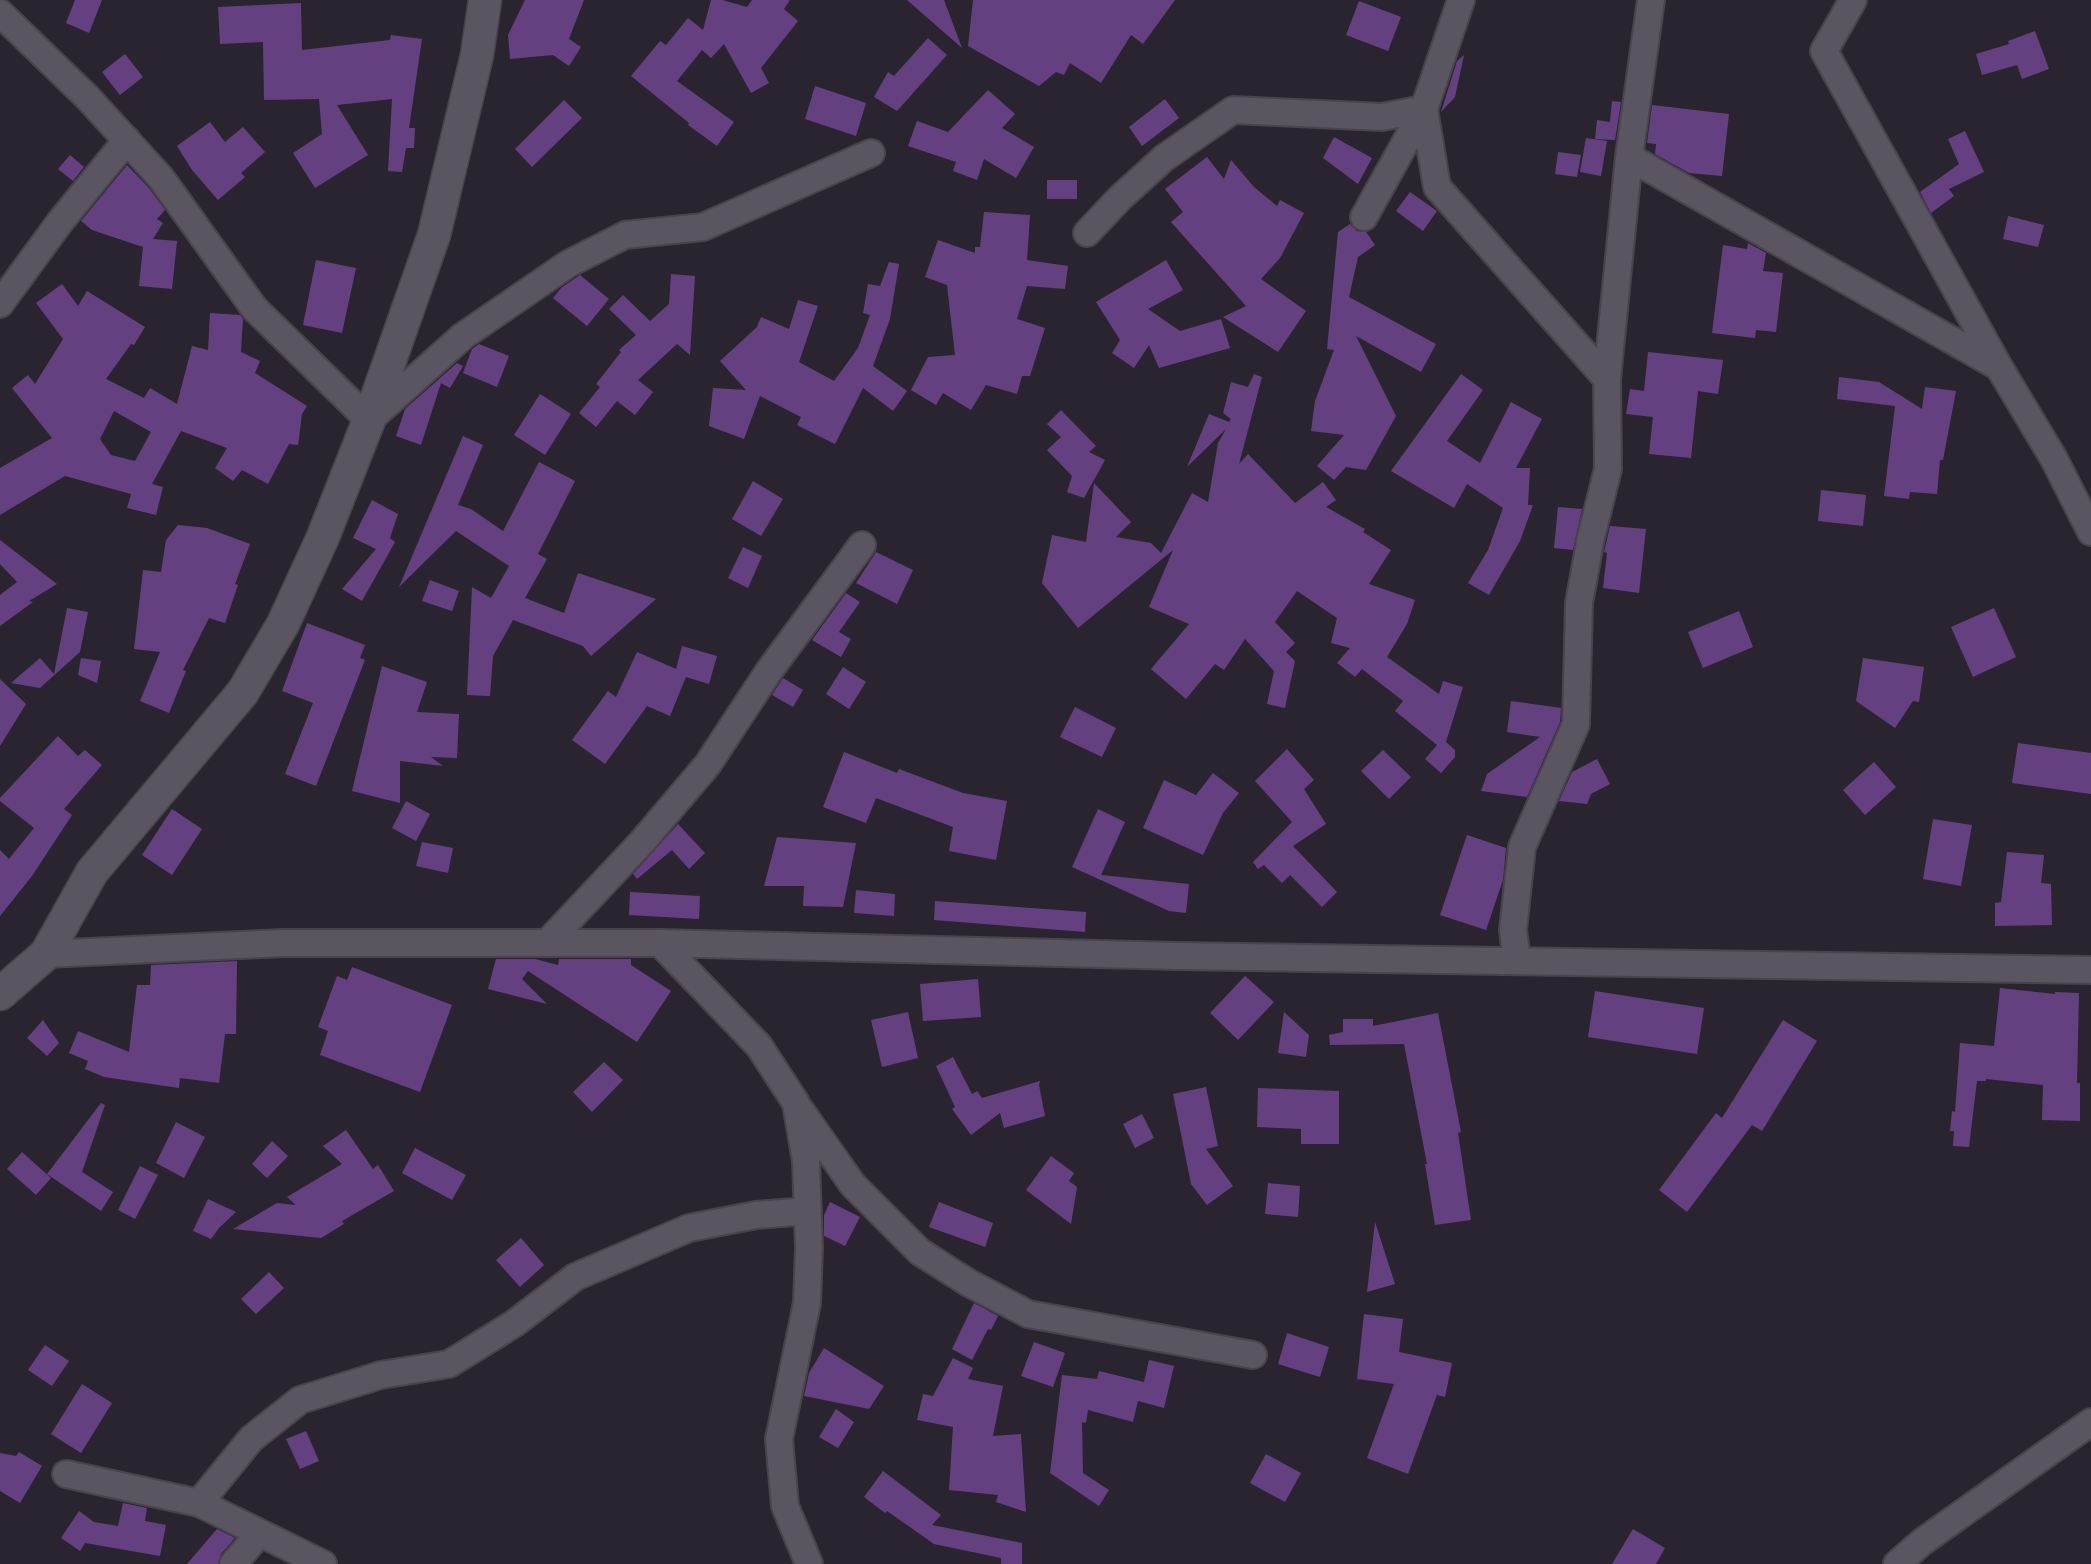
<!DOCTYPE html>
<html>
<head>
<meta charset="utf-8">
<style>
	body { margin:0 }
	canvas { display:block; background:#29242f }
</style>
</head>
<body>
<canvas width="2091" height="1564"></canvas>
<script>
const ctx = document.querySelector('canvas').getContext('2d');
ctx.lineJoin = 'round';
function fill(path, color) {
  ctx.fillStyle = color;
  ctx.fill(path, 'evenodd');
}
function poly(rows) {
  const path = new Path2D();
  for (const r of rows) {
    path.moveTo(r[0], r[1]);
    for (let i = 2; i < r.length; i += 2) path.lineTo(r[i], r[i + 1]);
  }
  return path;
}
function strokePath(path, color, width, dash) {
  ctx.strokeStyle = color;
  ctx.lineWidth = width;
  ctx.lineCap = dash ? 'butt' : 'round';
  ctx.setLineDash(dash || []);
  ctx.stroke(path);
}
fill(poly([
	[75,0,102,0,89,33,66,23],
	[525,0,584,0,569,39,581,47,569,66,553,55,510,59,508,35],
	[711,0,722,0,747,7,752,0,790,0,784,9,798,21,761,68,769,83,751,93,724,44,711,58,702,50,677,81,734,122,717,146,688,125,689,123,631,76,660,41,666,45,688,18,703,30],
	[907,0,944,0,962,48],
	[973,0,1175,0,1143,44,1131,35,1101,83,1070,63,1064,75,1056,72,1039,86,968,46],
	[1359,1,1401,17,1388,51,1346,35],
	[301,3,302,50,390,40,391,35,422,39,409,128,415,128,414,148,406,148,402,172,388,171,392,99,337,105,368,155,315,188,293,153,322,134,319,99,264,100,263,42,220,44,218,7],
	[2035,31,2049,69,2022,79,2017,65,1982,75,1976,54,2009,44,2008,41],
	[928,38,947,55,897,111,874,97,888,72,894,76],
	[125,54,143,77,120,95,102,72],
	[1464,55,1455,97,1441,112,1457,61],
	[815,86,866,103,856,136,805,119],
	[988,90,1015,114,1002,128,1034,147,1016,178,984,159,977,180,953,171,956,162,908,146,917,121,948,132],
	[1165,99,1179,118,1142,146,1129,127],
	[564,100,582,118,532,167,515,149],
	[1612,101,1621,102,1615,140,1595,139,1597,120,1610,122],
	[1652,105,1729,114,1722,176,1689,173,1655,154,1656,144,1647,143],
	[210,122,225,142,243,127,265,152,241,173,245,177,218,200,192,170,177,146],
	[1965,131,1984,172,1949,189,1954,196,1931,213,1920,192,1959,164,1948,139],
	[1334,137,1372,158,1358,184,1323,158],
	[1586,138,1607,141,1601,176,1580,172],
	[1558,152,1581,155,1577,177,1555,174],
	[70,155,84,167,73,181,58,169],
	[1207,157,1224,179,1231,160,1254,187,1277,206,1280,200,1304,213,1280,258,1261,279,1306,311,1278,352,1223,317,1246,306,1171,222,1183,212,1165,189],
	[127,165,149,188,165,210,157,219,163,223,153,239,177,241,172,289,139,286,143,247,92,230,81,221],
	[1047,180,1077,180,1077,199,1047,199],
	[1410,192,1437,211,1423,231,1396,211],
	[984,212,1030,215,1027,260,1068,266,1065,289,1027,286,1017,319,1045,328,1030,376,1022,376,1017,394,986,385,971,410,943,393,936,405,911,390,928,357,955,355,947,285,925,277,938,240,975,253,975,247,980,247],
	[2008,216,2044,225,2038,247,2003,239],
	[1350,224,1357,231,1366,232,1375,245,1358,257,1349,297,1436,344,1421,372,1356,336,1396,416,1366,470,1346,467,1334,480,1317,466,1344,435,1311,431,1315,401,1334,350,1327,349,1338,232],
	[1748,243,1766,253,1763,271,1783,273,1776,332,1756,330,1755,338,1712,333,1723,245,1747,249],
	[316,260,356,268,342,333,303,325],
	[1166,260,1183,290,1148,309,1180,331,1221,319,1230,348,1159,368,1149,345,1134,368,1112,353,1120,340,1096,302],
	[889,262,899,264,890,319,873,366,907,391,893,411,863,388,835,444,797,425,801,417,760,396,744,439,709,426,713,388,746,390,720,361,757,327,761,317,789,329,798,300,818,306,799,362,834,381,858,348,870,315,863,313,868,284,880,286],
	[671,274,695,276,690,355,677,344,638,380,653,392,635,415,617,401,596,427,579,413,600,387,596,384,621,352,619,350,636,335,609,309,623,295,650,321,669,304],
	[580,275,609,299,587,326,553,298,561,288],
	[62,284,78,306,87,291,145,327,134,345,131,344,106,379,144,398,150,388,177,404,192,346,208,350,210,313,240,315,243,319,241,352,260,361,255,373,307,406,302,414,298,445,289,444,268,484,242,470,233,481,215,468,227,448,181,431,152,484,163,487,156,515,127,508,131,494,65,476,0,515,0,468,52,438,12,388,28,375,35,384,63,339,36,303],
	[114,411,151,432,135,461,111,455,100,439],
	[479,344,509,356,497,387,463,373,472,349],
	[1648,352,1723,360,1718,394,1698,391,1691,458,1649,454,1653,417,1626,414,1630,389,1644,391],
	[457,363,463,366,450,388,441,383,421,445,396,436,405,409],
	[1254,374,1262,377,1239,464,1248,454,1295,503,1323,482,1336,500,1326,507,1365,529,1363,532,1391,550,1369,584,1415,600,1407,624,1387,657,1439,694,1443,681,1463,687,1446,742,1455,750,1455,757,1441,773,1425,759,1437,745,1395,711,1403,701,1362,669,1355,677,1337,663,1350,648,1331,643,1337,618,1297,591,1275,622,1295,643,1286,652,1295,661,1285,708,1267,704,1274,671,1245,639,1224,670,1215,664,1186,699,1151,669,1189,624,1149,607,1173,550,1078,628,1042,583,1052,535,1086,542,1094,483,1131,522,1116,537,1151,543,1161,553,1192,493,1208,502,1218,443,1226,429,1187,467,1209,414,1229,422,1231,419,1223,413,1231,382,1248,387],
	[1461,374,1483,390,1447,441,1480,463,1511,402,1542,419,1516,468,1530,468,1528,505,1533,505,1520,541,1489,595,1468,583,1488,550,1503,508,1467,484,1454,508,1391,471],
	[1839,377,1879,382,1922,409,1925,387,1956,391,1943,460,1940,460,1937,494,1910,492,1909,499,1884,496,1895,406,1837,399],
	[540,394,571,414,545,455,514,435],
	[1061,410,1096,446,1089,452,1105,460,1084,498,1067,492,1072,476,1047,450,1061,437,1047,424],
	[463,436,483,445,458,505,471,509,503,531,539,462,575,481,538,554,547,559,525,598,564,613,578,573,656,599,591,656,583,646,513,620,493,656,490,696,467,695,472,587,491,598,509,566,456,531,399,587],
	[753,481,783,499,761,536,732,519],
	[1821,490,1866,495,1863,526,1818,521],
	[372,500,398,514,390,538,395,542,362,601,342,589,376,549,353,538],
	[1558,507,1582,509,1573,550,1554,548],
	[178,525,207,528,250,544,235,584,238,585,225,623,209,618,183,670,186,671,169,713,140,701,160,652,134,649,143,570,161,572,166,540],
	[1610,526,1646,529,1639,593,1603,588,1607,553,1604,552],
	[0,540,57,584,29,601,33,602,0,626,0,595,17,582,0,564],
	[743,547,762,556,748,588,728,578],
	[876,552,913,570,897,604,856,583],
	[430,580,459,591,452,611,422,601],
	[846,593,860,602,839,632,851,639,841,657,812,640],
	[67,608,88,612,80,652,40,688,11,683,40,658,54,674],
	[1994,608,2016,657,1973,677,1951,627],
	[1739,611,1753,647,1703,668,1688,632],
	[307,623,365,645,360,658,365,660,316,786,285,774,313,703,282,691],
	[682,646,717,656,709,684,686,677,670,716,647,706,605,764,572,740,608,691,616,697,637,652,676,669],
	[81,658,101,661,97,683,78,675],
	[1863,658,1924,667,1919,702,1913,701,1895,728,1856,701],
	[382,666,427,682,417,712,459,714,457,758,431,757,443,766,400,761,400,803,352,791],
	[843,667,866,682,849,709,826,694],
	[783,678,803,690,793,707,772,695],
	[0,679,26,704,0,746],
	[1511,701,1561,708,1560,722,1527,797,1481,791,1487,774,1540,737,1507,732],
	[1075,707,1116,728,1102,757,1060,737],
	[58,736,78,756,85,750,102,765,64,809,72,815,32,876,0,916,0,850,9,859,34,828,0,801,0,798],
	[2018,743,2091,753,2091,794,2012,783],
	[1287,749,1314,780,1304,789,1326,824,1293,846,1337,892,1322,907,1290,875,1282,883,1264,865,1258,869,1253,862,1292,822,1255,781],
	[1383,750,1411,777,1389,799,1361,771],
	[844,752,897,773,899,769,963,793,1007,801,996,860,949,851,953,827,876,798,866,823,823,807],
	[1597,759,1610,784,1591,794,1587,804,1559,801,1572,772],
	[1874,762,1896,787,1865,815,1843,790],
	[1213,773,1239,793,1223,813,1203,855,1143,828,1164,780,1196,795],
	[406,801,430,814,416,841,392,828],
	[172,809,202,829,172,875,142,855],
	[1098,809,1125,822,1101,875,1189,884,1186,913,1169,911,1072,867],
	[1933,819,1972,825,1961,886,1923,879],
	[678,824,705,853,689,869,672,850,637,879,633,874],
	[1467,835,1506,848,1503,880,1486,930,1440,915],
	[777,837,856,843,843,907,803,906,804,886,764,886],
	[422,842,453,848,448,873,416,866],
	[2007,852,2044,855,2041,883,2051,884,2052,925,1995,926,1995,903,2001,902],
	[856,890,895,894,894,916,854,913],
	[630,892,700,896,699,919,629,915],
	[935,901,1086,912,1085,932,934,920],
	[496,959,535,959,558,965,559,959,631,959,631,965,671,991,637,1042,528,971,522,979,547,1004,488,989],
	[237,961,236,1034,225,1034,219,1083,180,1078,179,1088,104,1077,85,1069,88,1061,69,1053,78,1031,129,1052,137,985,150,985,151,965],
	[352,967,452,1005,420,1092,320,1055,328,1031,318,1027,337,976,347,980],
	[1245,976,1274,1002,1238,1040,1210,1013],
	[978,979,981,1017,923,1021,920,984],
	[2000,988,2055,994,2055,992,2079,993,2077,1083,2080,1083,2080,1121,2042,1120,2043,1085,1986,1079,1986,1081,1977,1081,1969,1147,1953,1146,1954,1131,1950,1131,1952,1111,1955,1112,1960,1043,1994,1046],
	[1595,991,1704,1008,1697,1054,1588,1037],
	[908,1012,918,1058,882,1067,871,1020],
	[1284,1012,1309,1035,1306,1057,1278,1053],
	[1438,1013,1461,1132,1458,1133,1471,1220,1435,1225,1425,1164,1427,1164,1404,1044,1330,1045,1329,1035,1343,1032,1343,1019,1373,1019,1373,1026],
	[43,1020,59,1043,47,1056,27,1038],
	[1783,1020,1817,1041,1762,1131,1752,1125,1687,1212,1659,1190,1716,1113,1722,1118],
	[953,1057,972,1094,977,1091,982,1098,1040,1081,1039,1085,1045,1116,1004,1128,1000,1113,971,1135,952,1109,955,1107,936,1066],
	[604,1062,623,1080,592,1112,573,1092],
	[1206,1087,1218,1146,1206,1149,1233,1186,1207,1205,1191,1184,1173,1094],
	[1258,1088,1339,1091,1339,1144,1301,1144,1301,1129,1257,1127],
	[101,1103,105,1105,82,1172,113,1192,101,1211,47,1174],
	[1142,1114,1154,1138,1135,1148,1123,1124],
	[176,1122,205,1137,184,1178,156,1163],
	[346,1130,373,1169,378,1165,394,1191,342,1221,344,1224,321,1238,233,1229,277,1203,296,1205,287,1197,342,1164,323,1146],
	[272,1141,288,1156,267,1178,252,1164],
	[415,1148,466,1175,452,1200,402,1173],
	[22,1152,51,1178,36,1195,7,1169],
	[1051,1156,1074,1173,1069,1181,1077,1187,1071,1224,1026,1190],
	[140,1166,158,1175,135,1219,118,1210],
	[1268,1183,1300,1186,1298,1217,1265,1214],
	[208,1199,236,1212,219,1228,211,1239,193,1231],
	[830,1202,860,1217,845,1246,824,1236,824,1215],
	[939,1202,993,1223,985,1247,929,1227],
	[1375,1222,1395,1284,1367,1292],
	[521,1238,544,1265,520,1287,496,1260],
	[269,1272,284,1288,256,1314,241,1299],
	[974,1303,998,1316,991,1330,988,1329,972,1360,952,1349],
	[1364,1314,1403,1319,1399,1352,1452,1363,1445,1397,1437,1395,1408,1474,1367,1458,1394,1384,1357,1379],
	[1287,1333,1329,1347,1320,1377,1278,1364],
	[1034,1342,1065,1353,1053,1387,1021,1376],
	[45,1345,69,1361,52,1386,28,1370],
	[824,1348,884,1386,869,1409,804,1396,809,1373],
	[953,1358,973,1368,968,1379,1003,1386,993,1436,1021,1434,1026,1512,996,1502,998,1495,949,1490,953,1427,917,1420,923,1394,933,1396],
	[1149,1360,1174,1366,1164,1408,1138,1401,1133,1422,1088,1410,1086,1423,1082,1422,1083,1473,1109,1490,1099,1506,1050,1473,1062,1375,1097,1379,1099,1371,1144,1382],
	[82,1384,112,1403,81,1453,51,1434],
	[836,1409,854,1422,838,1448,819,1437],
	[306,1431,319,1461,300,1469,286,1439],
	[19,1452,42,1466,20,1503,0,1491,0,1453,16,1456],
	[1266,1454,1301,1473,1285,1502,1250,1483],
	[883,1471,941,1515,932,1525,1022,1543,1022,1564,1001,1564,1001,1558,934,1544,887,1511,885,1513,864,1497],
	[123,1503,147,1508,145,1521,166,1525,160,1556,85,1543,80,1551,61,1538,79,1511,94,1522,118,1526],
	[217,1529,235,1538,221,1554,218,1564,187,1564],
	[1633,1529,1665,1548,1656,1564,1612,1564]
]), '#644081');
const minor = poly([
	[1853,0,1824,51,1999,367,2054,459,2091,532],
	[0,13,88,98,161,178,254,308,369,420,463,336,568,264,625,235,703,227,871,153],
	[1424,109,1437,187,1607,379,1629,157,1999,367],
	[1629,157,1651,0],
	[1364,217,1424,109,1461,0],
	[1087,233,1120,198,1164,158,1233,110,1382,117,1424,109],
	[0,304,60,222,127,140],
	[547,943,642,842,708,764,769,671,862,545],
	[660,943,759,1046,796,1103,806,1161,809,1248,807,1303,779,1439,785,1506,809,1564],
	[46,954,283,943,660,943,1178,956,2091,970],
	[1517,961,1513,930,1522,847,1576,724,1579,603,1591,537,1608,469,1607,379],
	[801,1111,853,1185,920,1252,969,1283,1028,1314,1253,1355],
	[66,1474,199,1503,323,1564],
	[199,1503,251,1439,300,1400,381,1375,449,1364,515,1323,575,1277,689,1228,756,1215,808,1211],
	[233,1564,260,1533],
	[1897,1564,1922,1542,2091,1422]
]);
const tertiary = poly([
	[0,994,46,954,92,872,243,692,283,624,323,537,369,420,434,235,477,55,485,0]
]);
strokePath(minor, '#48434c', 30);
strokePath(tertiary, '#48434c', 35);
strokePath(minor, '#5b5461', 26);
strokePath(tertiary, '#5b5461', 32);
</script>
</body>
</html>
